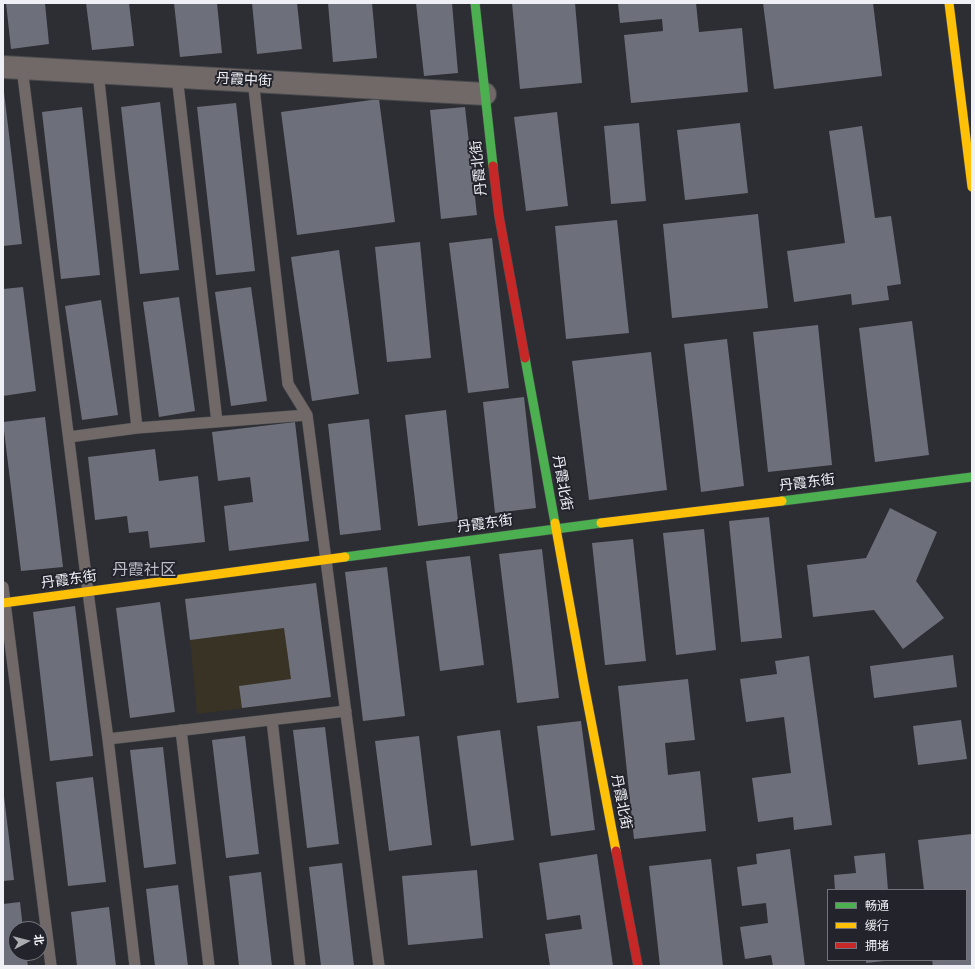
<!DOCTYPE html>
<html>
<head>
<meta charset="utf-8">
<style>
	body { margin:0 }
	#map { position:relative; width:975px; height:969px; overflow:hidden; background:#2d2e33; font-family:"Noto Serif","Noto Sans SC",serif }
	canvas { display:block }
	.frame { position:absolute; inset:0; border:4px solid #eff0f5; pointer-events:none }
	.legend { position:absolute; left:827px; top:889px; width:140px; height:72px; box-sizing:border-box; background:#22232b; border:1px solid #74757c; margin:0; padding:5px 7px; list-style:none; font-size:12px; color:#eff0f5 }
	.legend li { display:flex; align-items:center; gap:8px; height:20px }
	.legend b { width:20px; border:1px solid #74757c }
	.north { position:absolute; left:8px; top:921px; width:40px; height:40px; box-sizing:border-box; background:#22232b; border:1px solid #74757c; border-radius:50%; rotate:83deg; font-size:11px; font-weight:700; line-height:16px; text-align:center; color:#eff0f5 }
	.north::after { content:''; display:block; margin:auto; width:14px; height:18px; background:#abacb1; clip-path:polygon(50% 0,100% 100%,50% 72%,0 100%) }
</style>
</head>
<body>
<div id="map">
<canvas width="975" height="969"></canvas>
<div class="frame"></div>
<ul class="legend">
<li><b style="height:5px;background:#4caf50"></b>畅通</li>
<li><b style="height:5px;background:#ffc107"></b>缓行</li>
<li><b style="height:5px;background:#c62828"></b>拥堵</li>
</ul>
<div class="north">北</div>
</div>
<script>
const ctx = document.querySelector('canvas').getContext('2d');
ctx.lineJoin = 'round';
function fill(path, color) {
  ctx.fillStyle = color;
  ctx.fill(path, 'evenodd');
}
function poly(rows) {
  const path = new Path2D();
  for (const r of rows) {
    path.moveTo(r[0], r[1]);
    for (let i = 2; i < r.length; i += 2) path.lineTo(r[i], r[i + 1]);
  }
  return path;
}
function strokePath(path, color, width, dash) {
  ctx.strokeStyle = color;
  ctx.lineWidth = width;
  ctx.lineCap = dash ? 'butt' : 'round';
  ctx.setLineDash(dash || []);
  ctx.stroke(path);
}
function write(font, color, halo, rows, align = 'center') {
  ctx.font = font + ' "Noto Serif","Noto Sans SC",serif';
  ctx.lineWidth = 4;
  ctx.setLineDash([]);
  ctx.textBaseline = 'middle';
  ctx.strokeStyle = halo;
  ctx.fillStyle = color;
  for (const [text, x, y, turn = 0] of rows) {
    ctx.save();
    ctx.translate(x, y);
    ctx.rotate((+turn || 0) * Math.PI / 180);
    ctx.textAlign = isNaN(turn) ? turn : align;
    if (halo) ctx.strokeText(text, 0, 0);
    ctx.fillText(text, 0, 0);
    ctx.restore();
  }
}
fill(poly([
	[316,583,331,697,197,714,190,640,185,599]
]), '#393325');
fill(poly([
	[6,3,45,3,49,44,11,49],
	[86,3,129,3,134,46,92,50],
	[174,3,217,3,222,53,180,57],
	[252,3,297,3,302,49,257,54],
	[328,3,372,3,377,58,333,62],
	[416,3,452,3,458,73,424,76],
	[512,3,575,3,582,83,520,89],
	[618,3,696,3,699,32,742,28,748,92,631,103,624,35,663,31,662,19,620,23],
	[763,3,873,3,882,76,774,89],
	[3,92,4,92,22,244,3,246],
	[379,99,395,222,297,235,281,112],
	[160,102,179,270,140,274,121,107],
	[236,103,255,271,216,275,197,107],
	[82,107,100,275,61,279,42,112],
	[465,107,477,215,441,219,430,110],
	[557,112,568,206,526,211,514,117],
	[639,123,646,201,611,204,604,126],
	[740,123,748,193,685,200,677,130],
	[862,126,875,218,891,216,901,284,887,286,889,300,852,305,851,294,794,302,787,251,845,243,829,131],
	[758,214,768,308,672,318,663,224],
	[617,220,629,333,566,339,555,226],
	[492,238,509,388,468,393,449,243],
	[420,242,431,358,387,362,375,247],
	[339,250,359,394,312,401,291,257],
	[23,287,36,391,3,396,3,289],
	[251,287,267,401,231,406,215,292],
	[179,297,195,411,159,417,143,302],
	[101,300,118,415,82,420,65,306],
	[912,321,929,455,875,462,859,328],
	[818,325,832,465,768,472,753,332],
	[727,339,744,486,701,492,684,344],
	[651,352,667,490,589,500,572,361],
	[524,397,536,508,495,513,483,402],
	[446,410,458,521,418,526,405,415],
	[45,417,63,567,21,571,3,422],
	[369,419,381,530,340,535,328,424],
	[295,422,309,541,229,551,224,506,253,502,250,477,218,481,212,432],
	[155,449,159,481,198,476,205,542,150,548,148,531,129,533,127,516,95,520,88,457],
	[890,508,937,532,916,581,944,618,903,649,874,610,813,617,807,565,866,558],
	[769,517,782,638,741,642,729,521],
	[704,529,716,650,676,655,663,533],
	[633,539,646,661,605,665,592,543],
	[542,549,559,698,517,703,499,554],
	[470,556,484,665,440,671,426,561],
	[387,567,405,716,363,721,345,572],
	[316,583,331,697,242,708,239,686,291,679,284,628,190,640,185,599],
	[160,602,175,712,130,718,116,608],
	[75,606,93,756,50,761,33,612],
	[953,655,957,687,874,698,870,666],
	[809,656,832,825,794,830,793,817,758,822,752,778,791,773,784,717,746,722,740,679,777,674,775,661],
	[688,679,695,740,665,743,668,775,700,771,706,831,634,839,618,686],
	[961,720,967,759,918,765,913,726],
	[581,721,595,830,551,836,537,726],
	[325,727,339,844,307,848,293,730],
	[500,730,514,840,471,846,457,736],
	[245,736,259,854,226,858,212,740],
	[419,736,432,845,389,851,375,741],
	[163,747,176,864,144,868,130,750],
	[93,777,106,882,68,886,56,782],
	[3,796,4,796,14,880,3,881],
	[972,834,972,966,933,966,932,960,966,960,966,890,924,890,918,840],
	[790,849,805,966,773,966,771,955,745,959,740,927,768,923,766,903,742,906,737,867,757,864,756,854],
	[885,853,888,890,835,890,834,875,856,873,854,856],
	[597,854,613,966,550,966,545,934,582,929,580,915,547,920,539,863],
	[711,859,723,966,660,966,649,866],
	[342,863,354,966,321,966,309,867],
	[477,870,483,938,408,945,402,876],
	[261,872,272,966,239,966,229,876],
	[178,885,188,966,155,966,146,889],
	[20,902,23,929,16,929,16,953,26,953,28,966,3,966,3,904],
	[109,907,116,966,77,966,71,912],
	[866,960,884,960,884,961,866,963]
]), '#6d6f7b');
const lane = poly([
	[22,68,88,592,108,739,135,966],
	[98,72,137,428],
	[177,76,217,422],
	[253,80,288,384,307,415,379,966],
	[69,437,137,428,307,415],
	[3,587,51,966],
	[272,720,300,966],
	[181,730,209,966],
	[108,739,346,711]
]);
const street = poly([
	[3,67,485,94]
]);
const fast = poly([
	[475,3,493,166],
	[525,358,555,523],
	[782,501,972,477],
	[345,557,601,523]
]);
const slow = poly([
	[949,3,972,187],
	[555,523,584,684,616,851],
	[601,523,782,501],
	[3,603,345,557]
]);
const jam = poly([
	[493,166,499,216,525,358],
	[616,851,638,966]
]);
strokePath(lane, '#494a4d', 12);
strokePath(street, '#494a4d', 24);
strokePath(fast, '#494a4d', 10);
strokePath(slow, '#494a4d', 10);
strokePath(jam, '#494a4d', 10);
strokePath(lane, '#706968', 11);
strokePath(street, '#706968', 22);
strokePath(fast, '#4caf50', 9);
strokePath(slow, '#ffc107', 9);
strokePath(jam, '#c62828', 9);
write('14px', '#eff0f5', '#22232b', [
	["丹霞中街",244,80,3],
	["丹霞北街",479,168,-96],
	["丹霞北街",562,483,80],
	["丹霞东街",807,483,-7],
	["丹霞东街",485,524,-8],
	["丹霞东街",69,580,-8],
	["丹霞北街",621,802,79]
]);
write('16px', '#bbbdc7', '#22232b', [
	["丹霞社区",144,570]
]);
</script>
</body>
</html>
